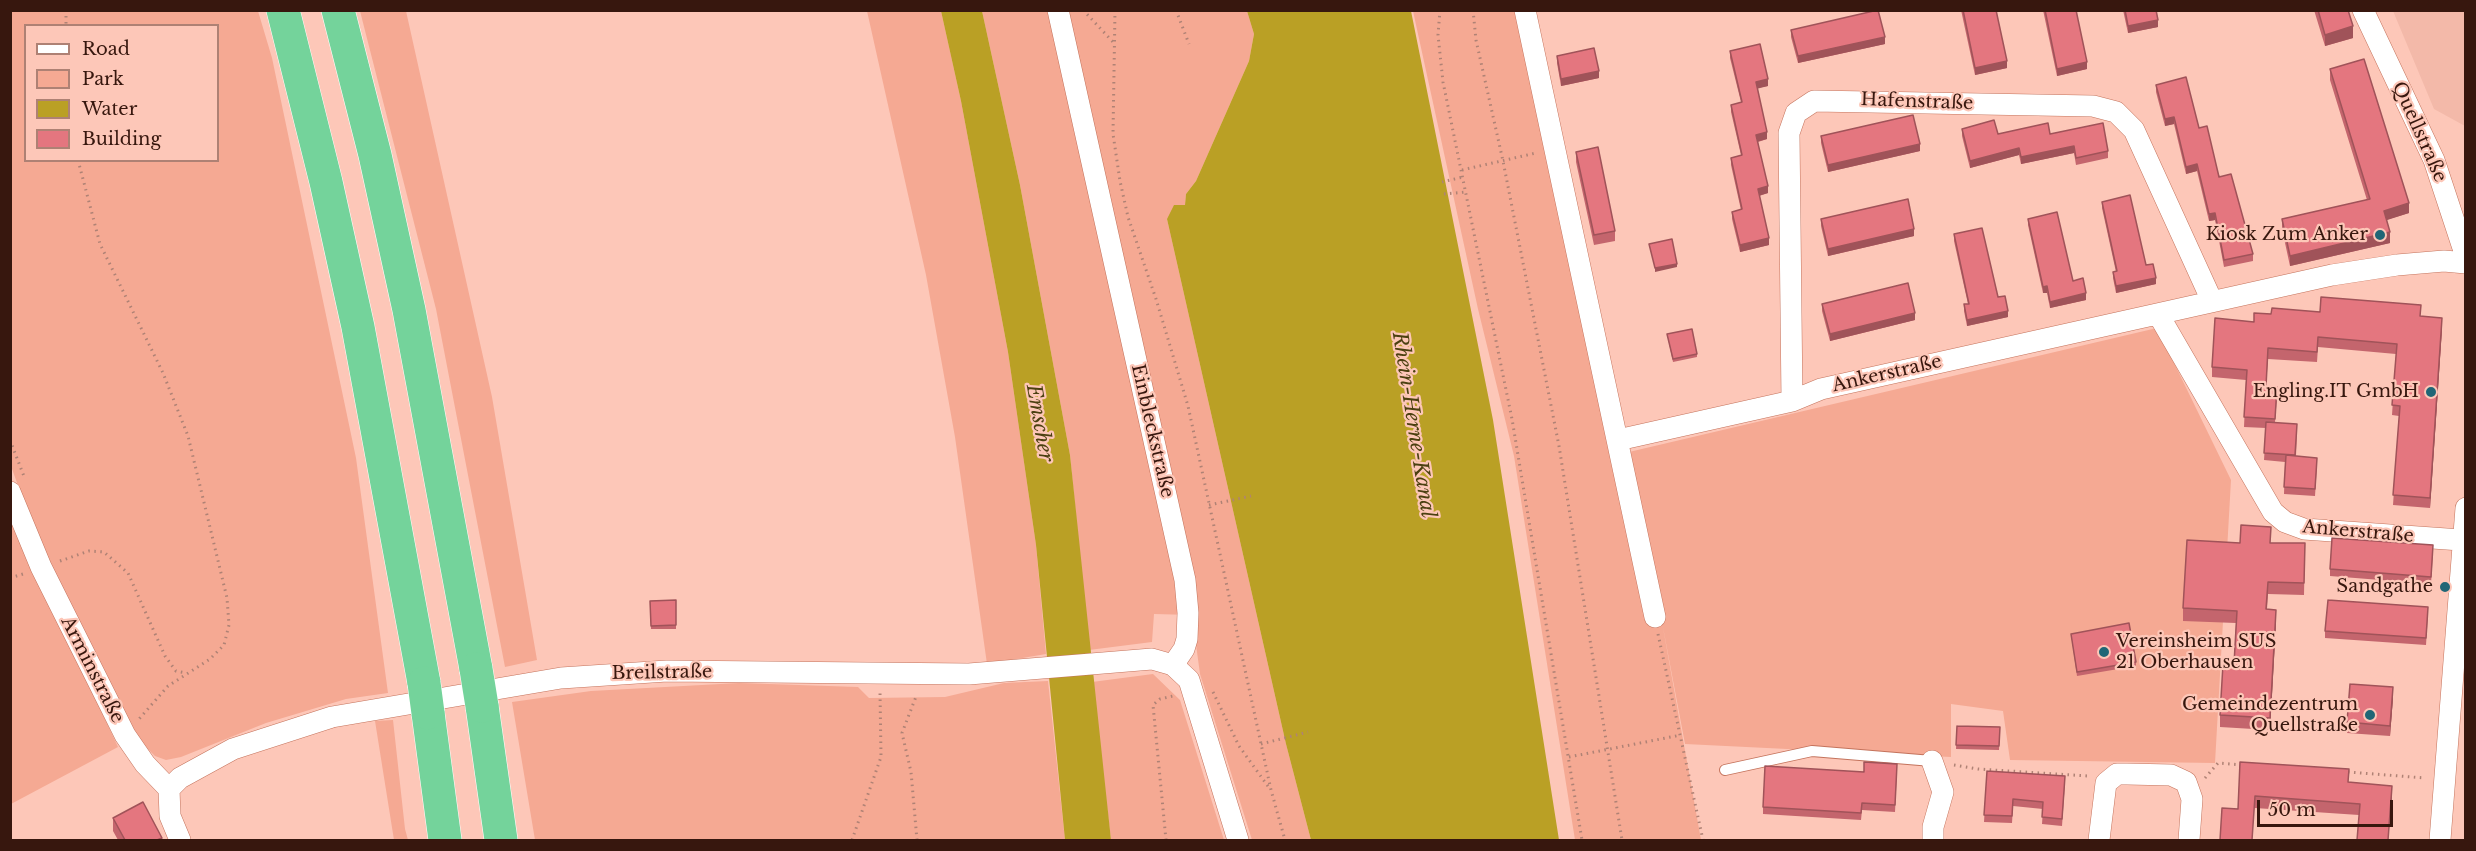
<!DOCTYPE html>
<html>
<head>
<meta charset="utf-8">
<style>
	body { margin:0 }
	#map { position:relative; width:2476px; height:851px; overflow:hidden; background:#fdc7b8; font-family:"Libre Baskerville",serif }
	canvas { display:block }
	.frame { position:absolute; inset:0; border:12px solid #37170e; pointer-events:none }
	.legend { position:absolute; left:24px; top:24px; width:195px; height:138px; box-sizing:border-box; background:#fdc7b8; border:2px solid #ae8174; margin:0; padding:8px 10px; list-style:none; font-size:18px; color:#37170e }
	.legend li { display:flex; align-items:center; gap:12px; height:30px }
	.legend b { width:30px; border:2px solid #ae8174 }
	.scale { position:absolute; left:2257px; top:800px; width:136px; height:27px; box-sizing:border-box; border:3px solid #37170e; border-top:0; padding-left:8px; font-size:18px; line-height:21px; white-space:nowrap; color:#37170e; -webkit-text-stroke:4px #fdc7b8; paint-order:stroke }
</style>
</head>
<body>
<div id="map">
<canvas width="2476" height="851"></canvas>
<div class="frame"></div>
<ul class="legend">
<li><b style="height:8px;background:#fff"></b>Road</li>
<li><b style="height:16px;background:#f5a993"></b>Park</li>
<li><b style="height:16px;background:#baa025"></b>Water</li>
<li><b style="height:16px;background:#e4767f"></b>Building</li>
</ul>
<div class="scale">50 m</div>
</div>
<script>
const ctx = document.querySelector('canvas').getContext('2d');
ctx.lineJoin = 'round';
function fill(path, color) {
  ctx.fillStyle = color;
  ctx.fill(path, 'evenodd');
}
function poly(rows) {
  const path = new Path2D();
  for (const r of rows) {
    path.moveTo(r[0], r[1]);
    for (let i = 2; i < r.length; i += 2) path.lineTo(r[i], r[i + 1]);
  }
  return path;
}
function strokePath(path, color, width, dash) {
  ctx.strokeStyle = color;
  ctx.lineWidth = width;
  ctx.lineCap = dash ? 'butt' : 'round';
  ctx.setLineDash(dash || []);
  ctx.stroke(path);
}
function write(font, color, halo, rows, align = 'center') {
  ctx.font = font + ' "Libre Baskerville",serif';
  ctx.lineWidth = 4.5;
  ctx.setLineDash([]);
  ctx.textBaseline = 'middle';
  ctx.strokeStyle = halo;
  ctx.fillStyle = color;
  for (const [text, x, y, turn = 0] of rows) {
    ctx.save();
    ctx.translate(x, y);
    ctx.rotate((+turn || 0) * Math.PI / 180);
    ctx.textAlign = isNaN(turn) ? turn : align;
    if (halo) ctx.strokeText(text, 0, 0);
    ctx.fillText(text, 0, 0);
    ctx.restore();
  }
}
fill(poly([
	[2393,11,2465,11,2465,126,2434,109]
]), '#f3b9a9');
fill(poly([
	[11,11,258,11,272,58,356,458,388,693,346,699,266,723,181,757,166,760,155,756,140,741,87,643,31,522,11,466],
	[26,26,218,26,218,160,26,160],
	[360,11,406,11,492,397,537,660,505,667,436,309],
	[867,11,941,11,961,101,1008,352,1036,545,1046,654,987,664,955,437,926,275],
	[982,11,1247,11,1254,34,1249,61,1196,181,1186,194,1185,206,1167,219,1286,744,1311,840,1252,840,1200,674,1192,615,1154,614,1152,642,1089,650,1070,455,1020,185],
	[1413,11,1520,11,1629,452,2157,328,2231,480,2215,763,2010,760,2003,711,1951,704,1951,757,1685,744,1662,622,1701,840,1575,840,1514,456,1478,309],
	[10,516,118,747,11,804,10,804],
	[1153,674,1180,700,1224,840,1111,840,1092,682],
	[1048,681,1065,840,535,840,512,702,591,691,739,683,858,687,869,698,945,697,1004,683],
	[393,720,405,829,408,840,394,840,375,721]
]), '#f5a993');
fill(poly([
	[941,11,982,11,1020,185,1070,455,1111,840,1065,840,1036,545,1008,352,961,101],
	[1247,11,1411,11,1493,420,1559,840,1311,840,1286,744,1167,219,1174,205,1185,205,1186,194,1196,181,1249,61,1254,34]
]), '#baa025');
const lane = poly([
	[1725,770,1812,751,1932,761]
]);
const street = poly([
	[1058,10,1185,580,1188,613,1187,639,1184,649,1173,665],
	[1525,10,1655,617],
	[2363,10,2434,160,2466,257],
	[2158,314,2273,512,2285,522,2304,529,2461,540],
	[1792,401,1789,133,1796,113,1814,101,2093,106,2116,112,2134,130,2212,301],
	[1618,440,1792,401,1821,389,2332,275,2397,265,2444,261,2466,263],
	[10,492,41,567,125,735,145,764,169,789,170,816,180,840],
	[1932,761,1943,792,1933,827,1933,840],
	[169,789,180,778,233,749,332,717,561,678,667,671,969,674,1152,659,1173,665,1189,680,1238,840],
	[2099,840,2106,783,2117,774,2127,774,2171,775,2186,782,2192,799,2189,840],
	[2440,840,2466,508]
]);
const highway = poly([
	[283,10,326,182,358,327,424,683],
	[338,10,375,155,409,310,476,669],
	[482,706,501,840],
	[428,713,445,840]
]);
strokePath(lane, '#c4735c', 12);
strokePath(street, '#c4735c', 22);
strokePath(highway, '#fff', 34);
strokePath(poly([
	[66,10,66,26],
	[1083,10,1114,43],
	[1115,10,1113,134,1120,181,1128,217,1156,299,1188,406,1271,790,1285,840],
	[1176,10,1189,44],
	[1440,10,1438,35,1443,82,1512,419,1582,840],
	[1473,10,1476,40,1503,161,1559,446,1622,840],
	[78,160,100,244,163,373,188,436,227,598,229,625,224,645,210,659,168,686,139,719],
	[1462,170,1536,153],
	[1442,182,1463,177],
	[1444,194,1466,192],
	[10,440,25,479],
	[1209,505,1251,496],
	[60,561,89,551,104,552,128,573,165,656,176,671,186,673],
	[10,578,23,574],
	[1658,634,1703,840],
	[1213,692,1239,746,1270,789],
	[1261,744,1308,732],
	[1569,757,1681,735],
	[1954,765,1978,769,2088,776],
	[2348,772,2425,778],
	[2205,778,2218,763,2242,765],
	[852,840,881,757,880,691],
	[917,840,911,772,902,733,917,694],
	[1166,840,1153,705,1160,699,1173,696]
]), '#af8275', 3, [1.5, 4.5]);
strokePath(lane, '#fff', 10);
strokePath(street, '#fff', 21);
strokePath(highway, '#74d39b', 33);
const highwayBridge = poly([
	[476,669,482,706],
	[424,683,428,713]
]);
strokePath(highwayBridge, '#fff', 34, []);
strokePath(highwayBridge, '#74d39b', 33);
fill(poly([
	[1961,10,1996,10,2007,68,1975,75],
	[2043,10,2076,10,2087,69,2057,76],
	[2123,10,2156,10,2158,27,2128,33],
	[2314,10,2348,10,2353,38,2325,46],
	[1791,30,1885,44,1798,63,1791,37],
	[1730,51,1768,86,1757,88,1767,139,1758,142,1768,193,1759,196,1769,245,1740,252,1732,219,1732,212,1741,210,1731,165,1731,158,1741,155,1731,112,1731,105,1741,102,1730,58],
	[1557,56,1599,78,1561,86,1557,63],
	[2330,69,2409,213,2386,220,2390,243,2290,266,2282,229,2282,219,2367,200,2330,80],
	[2156,85,2199,128,2253,254,2253,261,2224,267,2215,220,2209,221,2197,171,2186,174,2174,124,2165,126,2156,92],
	[1962,129,1998,134,2050,134,2108,151,2108,158,2076,165,2074,153,2021,164,2019,155,1970,168,1962,136],
	[1821,136,1920,151,1828,172,1821,143],
	[1576,152,1615,231,1615,241,1594,245,1576,162],
	[2102,202,2146,265,2156,284,2116,293,2113,278,2113,272,2116,272,2102,208],
	[1821,219,1914,236,1828,256,1821,226],
	[2028,219,2073,281,2086,300,2050,308,2047,293,2043,293,2028,225],
	[1954,234,1998,297,2008,317,1967,326,1964,311,1964,304,1968,304,1954,241],
	[1822,304,1915,320,1830,341,1822,311],
	[2320,312,2421,316,2442,328,2430,508,2393,505,2399,416,2392,415,2396,354,2318,347,2317,362,2268,359,2266,386,2277,397,2275,422,2297,431,2296,456,2317,465,2315,496,2284,494,2285,462,2264,460,2266,428,2244,427,2246,380,2212,377,2212,367,2254,322,2271,314],
	[1667,334,1697,354,1697,357,1673,362],
	[2240,543,2305,543,2304,595,2268,594,2267,609,2276,622,2270,730,2220,727,2220,715,2234,664,2236,623,2183,621,2183,608],
	[2433,552,2431,584,2330,576,2330,569],
	[676,600,676,629,651,629,650,601],
	[2428,614,2426,645,2325,638,2325,631],
	[2071,634,2136,662,2136,666,2077,676],
	[2393,698,2390,736,2347,733,2347,722],
	[1957,726,2000,727,1999,750,1956,749],
	[2240,762,2349,782,2392,797,2359,815,2255,808,2238,809],
	[1897,771,1895,812,1862,810,1861,820,1763,814,1763,807,1864,772],
	[1987,771,2065,783,2062,826,2042,824,2043,809,2013,806,2012,823,1984,822],
	[113,818,162,840,118,840,113,831]
]), '#c4656d');
fill(poly([
	[2158,20,2158,27,2128,33,2128,26],
	[2353,26,2353,38,2325,46,2325,35],
	[1885,37,1885,44,1798,63,1798,56],
	[2007,61,2007,68,1975,75,1975,68],
	[2087,62,2087,69,2057,76,2057,69],
	[1599,71,1599,78,1561,86,1561,79],
	[1768,79,1768,86,1756,89,1756,82],
	[2174,117,2174,124,2165,126,2165,119],
	[1767,132,1767,139,1756,142,1756,135],
	[1920,144,1920,151,1828,172,1828,165],
	[2074,146,2074,153,2021,164,2021,157],
	[2019,148,2019,155,1970,168,1970,161],
	[2197,164,2197,171,2186,174,2186,167],
	[1768,186,1768,193,1758,196,1758,189],
	[2409,203,2409,213,2384,221,2384,211],
	[2215,213,2215,220,2209,221,2209,214],
	[1914,229,1914,236,1828,256,1828,249],
	[2390,232,2390,243,2290,266,2290,256],
	[1769,238,1769,245,1740,252,1740,245],
	[1677,264,1677,267,1655,272,1655,268],
	[2156,278,2156,284,2116,293,2116,286],
	[2047,286,2047,293,2043,293,2043,287],
	[2086,293,2086,300,2050,308,2050,302],
	[2008,311,2008,317,1967,326,1967,320],
	[1915,313,1915,320,1830,341,1830,334],
	[2442,318,2442,328,2430,508,2430,498],
	[2276,610,2276,622,2270,730,2270,718],
	[2393,687,2393,698,2390,736,2390,726],
	[2392,786,2392,797,2388,840]
]), '#a05359');
const building = poly([
	[1878,10,1885,37,1798,56,1791,30,1878,10],
	[1963,10,1996,10,2007,61,1975,68,1963,10],
	[2045,10,2076,10,2087,62,2057,69,2045,10],
	[2125,10,2156,10,2158,20,2128,26,2125,10],
	[2318,10,2348,10,2353,26,2325,35,2318,10],
	[1760,44,1768,79,1756,82,1767,132,1756,135,1768,186,1758,189,1769,238,1740,245,1732,212,1742,209,1731,158,1742,155,1731,105,1742,102,1730,51,1760,44],
	[1594,48,1599,71,1561,79,1557,56,1594,48],
	[2364,59,2409,203,2384,211,2390,232,2290,256,2282,219,2370,199,2330,69,2364,59],
	[2186,77,2199,128,2207,126,2219,177,2231,174,2253,254,2224,260,2215,213,2209,214,2197,164,2186,167,2174,117,2165,119,2156,85,2186,77],
	[1913,115,1920,144,1828,165,1821,136,1913,115],
	[1994,120,1998,134,2048,123,2050,134,2103,123,2108,151,2076,158,2074,146,2021,157,2019,148,1970,161,1962,129,1994,120],
	[1598,147,1615,231,1594,235,1576,152,1598,147],
	[2130,195,2146,265,2153,264,2156,278,2116,286,2113,272,2117,271,2102,202,2130,195],
	[1908,199,1914,229,1828,249,1821,219,1908,199],
	[2057,212,2073,281,2083,278,2086,293,2050,302,2047,286,2043,287,2028,219,2057,212],
	[1982,228,1998,297,2005,296,2008,311,1967,320,1964,304,1969,304,1954,234,1982,228],
	[1672,239,1677,264,1655,268,1649,244,1672,239],
	[1908,283,1915,313,1830,334,1822,304,1908,283],
	[2321,297,2421,305,2420,316,2442,318,2430,498,2393,495,2400,406,2392,405,2397,344,2318,337,2317,352,2268,348,2266,386,2277,387,2275,419,2244,417,2247,370,2212,367,2215,318,2254,322,2254,313,2271,314,2272,308,2320,312,2321,297],
	[1692,329,1697,354,1673,359,1667,334,1692,329],
	[2266,422,2297,424,2295,455,2264,453,2266,422],
	[2286,455,2317,458,2315,489,2284,487,2286,455],
	[2241,525,2271,527,2270,543,2305,543,2304,583,2268,582,2266,609,2276,610,2270,718,2220,715,2223,664,2234,664,2237,611,2183,608,2187,540,2240,543,2241,525],
	[2332,538,2433,545,2431,577,2330,569,2332,538],
	[676,600,676,625,651,626,650,601,676,600],
	[2328,600,2428,607,2426,638,2325,631,2328,600],
	[2129,623,2136,662,2077,672,2071,634,2129,623],
	[2350,684,2393,687,2390,726,2347,722,2350,684],
	[1957,726,2000,727,1999,746,1956,745,1957,726],
	[1864,762,1897,764,1895,805,1862,803,1861,813,1763,807,1765,766,1864,772,1864,762],
	[2240,762,2349,769,2348,782,2392,786,2388,840,2357,840,2360,804,2255,796,2252,840,2220,840,2222,808,2238,809,2240,762],
	[1987,771,2065,776,2062,819,2042,817,2043,802,2013,799,2012,816,1984,815,1987,771],
	[143,802,162,838,157,840,125,840,113,818,143,802]
]);
fill(building, '#e4767f');
strokePath(building, '#a05359', 1.5);
for (const [x, y, r, color] of [
	[2380,235,6,"#206676"],
	[2431,392,6,"#206676"],
	[2445,587,6,"#206676"],
	[2104,652,6,"#206676"],
	[2370,715,6,"#206676"]
]) {
  const dot = new Path2D();
  dot.arc(x, y, r, 0, 2 * Math.PI);
  ctx.fillStyle = color;
  ctx.fill(dot);
  strokePath(dot, '#fdc7b8', 2);
}
write('18px', '#37170e', '#fdc7b8', [
	["Hafenstraße",1917,102,2],
	["Quellstraße",2419,132,66],
	["Ankerstraße",1887,374,-13],
	["Einbleckstraße",1152,431,77],
	["Ankerstraße",2358,532,5],
	["Arminstraße",92,670,63],
	["Breilstraße",662,673,-1]
]);
write('18px', '#37170e', '#fdc7b8', [
	["Kiosk Zum Anker",2368,235],
	["Engling.IT GmbH",2419,392],
	["Sandgathe",2433,587],
	["Vereinsheim SUS",2116,642,"left"],
	["21 Oberhausen",2116,663,"left"],
	["Gemeindezentrum",2358,705],
	["Quellstraße",2358,726]
], 'right');
write('italic 20px', '#4b4010', '#fdc7b8', [
	["Emscher",1039,423,80],
	["Rhein-Herne-Kanal",1413,425,81]
]);
</script>
</body>
</html>
